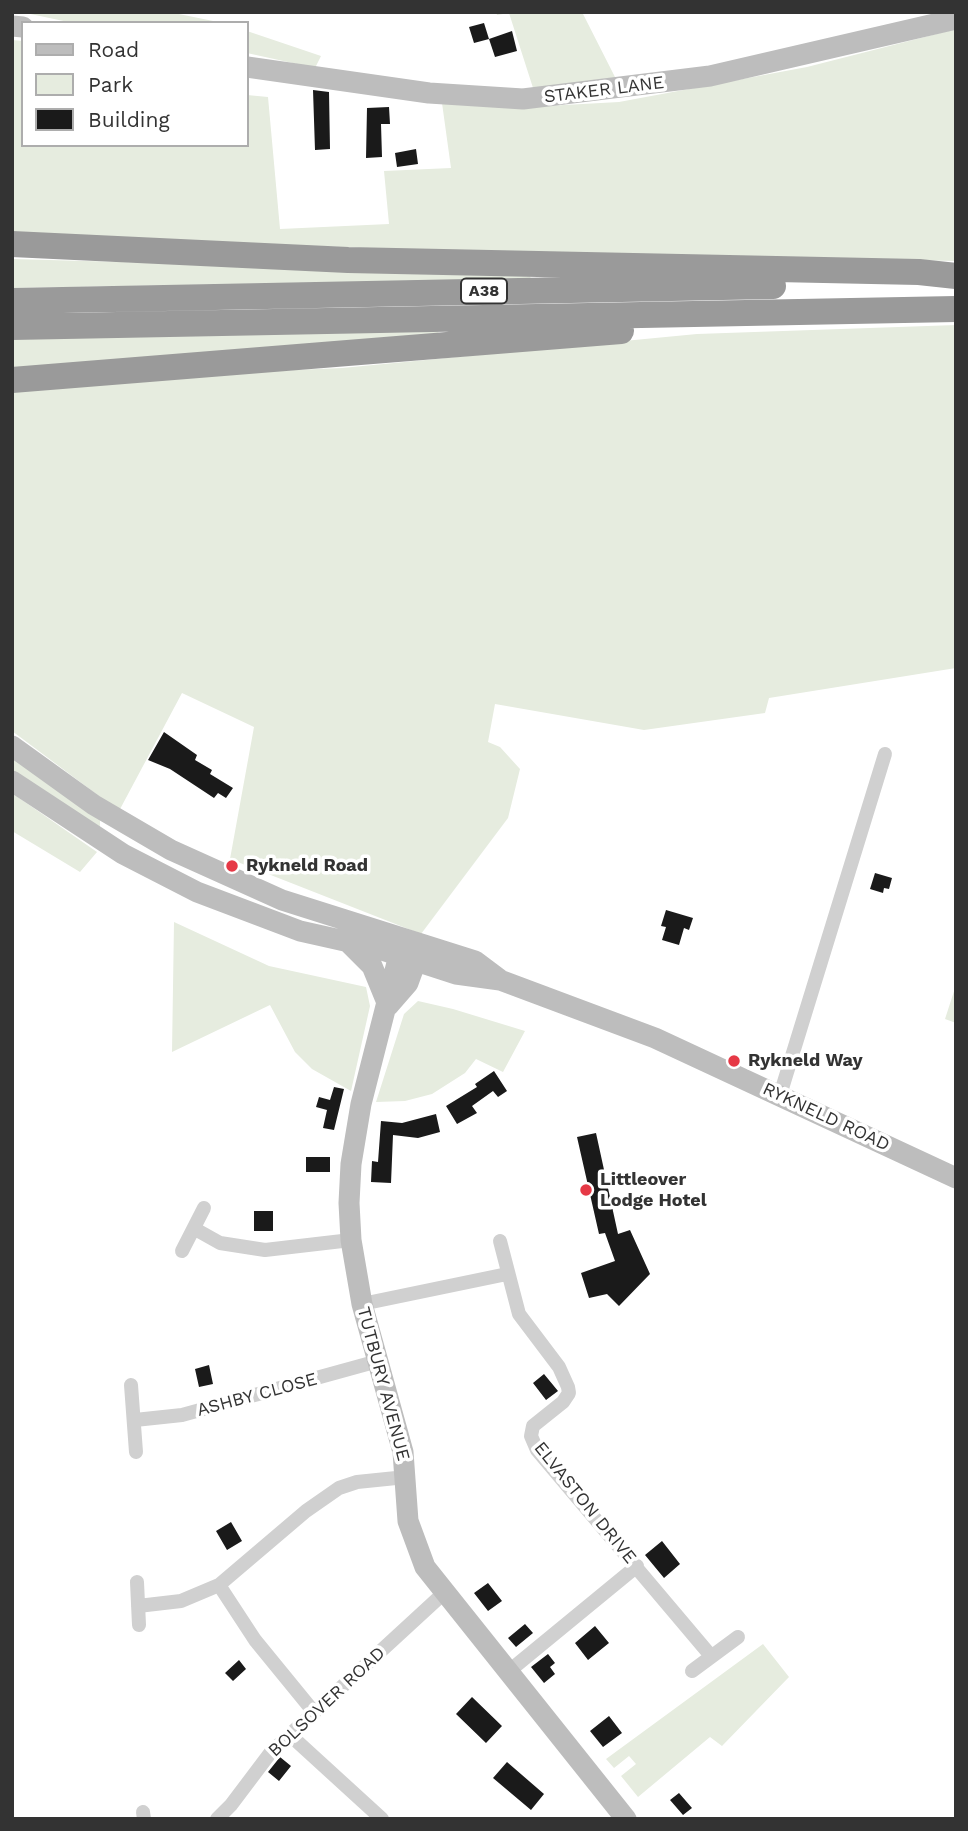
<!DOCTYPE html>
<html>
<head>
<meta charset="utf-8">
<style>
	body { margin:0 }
	#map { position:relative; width:968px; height:1831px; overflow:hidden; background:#fff; font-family:"Work Sans",sans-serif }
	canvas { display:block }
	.frame { position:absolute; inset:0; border:14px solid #333; pointer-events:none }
	.legend { position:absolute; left:21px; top:21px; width:228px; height:126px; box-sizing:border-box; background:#fff; border:2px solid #adadad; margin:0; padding:9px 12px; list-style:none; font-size:21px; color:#333 }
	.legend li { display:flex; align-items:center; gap:14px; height:35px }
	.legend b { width:35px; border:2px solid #adadad }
</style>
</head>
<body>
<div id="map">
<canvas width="968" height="1831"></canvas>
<div class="frame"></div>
<ul class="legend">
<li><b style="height:9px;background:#bdbdbd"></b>Road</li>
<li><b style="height:19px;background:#e6ecdf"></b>Park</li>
<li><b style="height:19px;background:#1a1a1a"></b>Building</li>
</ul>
</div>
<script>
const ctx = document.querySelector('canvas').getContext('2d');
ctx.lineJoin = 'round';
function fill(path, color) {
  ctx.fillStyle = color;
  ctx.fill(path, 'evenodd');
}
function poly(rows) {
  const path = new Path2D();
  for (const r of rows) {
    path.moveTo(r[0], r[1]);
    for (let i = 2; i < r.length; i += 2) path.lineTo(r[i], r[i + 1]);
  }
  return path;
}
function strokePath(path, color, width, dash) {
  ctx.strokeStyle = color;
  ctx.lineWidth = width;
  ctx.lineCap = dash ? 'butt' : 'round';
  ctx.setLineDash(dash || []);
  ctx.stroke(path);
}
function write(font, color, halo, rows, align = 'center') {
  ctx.font = font + ' "Work Sans",sans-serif';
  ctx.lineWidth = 7;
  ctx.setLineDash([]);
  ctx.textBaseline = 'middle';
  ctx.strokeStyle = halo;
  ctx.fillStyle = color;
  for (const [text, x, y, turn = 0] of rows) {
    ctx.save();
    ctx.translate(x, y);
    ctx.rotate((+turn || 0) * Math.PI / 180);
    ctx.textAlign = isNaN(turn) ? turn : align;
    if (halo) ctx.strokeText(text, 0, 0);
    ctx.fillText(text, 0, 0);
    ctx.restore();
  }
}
fill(poly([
	[21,12,169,12,223,23,73,23],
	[496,12,582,12,616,79,534,91,509,13,497,15],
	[956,29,956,261,450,251,12,235,12,40,23,41,23,145,247,145,247,95,268,97,280,229,389,224,384,171,451,168,442,103,510,108,619,102,807,67],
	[247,31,321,56,315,68,247,53],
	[12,259,529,273,531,279,12,288],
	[956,325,956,668,769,698,765,713,644,730,495,704,488,742,500,747,520,769,508,818,421,934,230,859,254,727,182,693,119,811,12,731,12,388,127,377,342,368,697,334],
	[434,328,440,334,12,375,12,338],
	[12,758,100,820,100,827,23,778,12,769],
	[12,793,97,852,80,872,12,831],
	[174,922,269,966,366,987,370,1006,351,1091,312,1069,295,1052,270,1005,172,1052],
	[956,985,956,1023,945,1019],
	[418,1001,453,1009,525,1031,503,1072,476,1059,465,1073,432,1094,405,1101,376,1102,404,1014],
	[763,1644,789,1677,722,1746,710,1737,638,1797,621,1776,636,1764,629,1756,614,1768,606,1759]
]), '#e6ecdf');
fill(poly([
	[484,23,489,39,474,43,469,27],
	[512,31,517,51,495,57,489,39],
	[313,90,329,92,330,149,315,150],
	[389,107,390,124,381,124,382,157,366,158,367,108],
	[416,149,418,164,397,167,395,153],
	[164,732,197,755,195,760,212,770,210,774,233,788,226,798,218,793,214,798,170,769,148,760],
	[875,873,892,878,889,889,884,888,883,893,870,889],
	[666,910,693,918,689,930,684,928,679,945,662,940,666,927,661,926],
	[494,1071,507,1091,498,1097,493,1091,472,1106,477,1113,457,1124,446,1106,477,1087,475,1084],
	[334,1087,344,1089,334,1130,323,1128,327,1110,316,1107,319,1097,330,1100],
	[436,1114,440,1132,418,1138,393,1135,391,1183,371,1182,372,1161,378,1162,381,1121,402,1123],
	[596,1133,618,1234,630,1230,650,1274,619,1306,607,1294,589,1298,581,1273,615,1261,605,1233,599,1234,577,1137],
	[306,1157,330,1157,330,1172,306,1172],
	[254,1211,273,1211,273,1231,254,1231],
	[209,1365,213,1384,199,1387,195,1369],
	[544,1374,558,1391,546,1400,533,1383],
	[231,1522,242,1541,227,1550,216,1531],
	[662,1541,680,1564,664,1578,645,1555],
	[488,1583,502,1601,488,1611,474,1593],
	[525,1624,533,1633,516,1647,508,1638],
	[595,1626,609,1643,588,1660,575,1643],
	[548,1654,555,1663,550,1667,555,1674,544,1683,531,1667],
	[239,1660,246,1669,233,1681,225,1673],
	[472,1697,502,1726,486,1743,456,1714],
	[609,1716,622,1733,603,1747,590,1731],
	[280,1757,291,1766,279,1781,268,1772],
	[507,1762,544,1794,531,1810,493,1778],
	[679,1793,692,1808,683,1815,670,1800]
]), '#1a1a1a');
strokePath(poly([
	[780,1095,885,754],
	[195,1229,220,1243,265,1250,351,1240],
	[500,1241,519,1314,559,1367,568,1387,569,1393,563,1402,533,1426,531,1436,537,1450,711,1656],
	[182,1251,204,1208],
	[362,1304,507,1274],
	[131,1385,136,1452],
	[135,1420,182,1415,378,1361],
	[137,1582,139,1625],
	[219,1585,255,1640,313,1711],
	[138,1606,181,1601,219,1585,306,1511,339,1488,357,1482,406,1477],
	[692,1671,738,1637],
	[508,1672,637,1566],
	[290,1735,382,1819],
	[143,1812,144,1819],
	[217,1819,231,1805,271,1752,445,1592]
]), '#d0d0d0', 14);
strokePath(poly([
	[12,26,23,27],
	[247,67,429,93,523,99,710,76,956,19],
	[12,746,94,805,171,850,282,900,475,961,499,979],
	[12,781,123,854,197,892,300,931,376,948,456,974,500,980,655,1038,956,1178],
	[412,941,399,955,361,1104,351,1164,349,1203,351,1240,362,1304,403,1452,408,1521,425,1567,626,1819],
	[349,943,372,966,388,1005],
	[388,1006,408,983,416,961,413,947]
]), '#bdbdbd', 21);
strokePath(poly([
	[12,244,348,260,919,272,956,276],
	[12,301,773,286],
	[12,327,956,309],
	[12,380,621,331]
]), '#9a9a9a', 26);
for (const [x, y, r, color] of [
	[232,866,7,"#e63946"],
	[734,1061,7,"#e63946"],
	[586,1190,7,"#e63946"]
]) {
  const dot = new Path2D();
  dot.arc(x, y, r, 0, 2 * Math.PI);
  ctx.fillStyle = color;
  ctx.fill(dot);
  strokePath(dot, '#fff', 2.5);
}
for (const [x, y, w] of [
	[484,291,46]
]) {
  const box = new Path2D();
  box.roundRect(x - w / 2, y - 12.5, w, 25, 5);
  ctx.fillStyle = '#fff';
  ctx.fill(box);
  strokePath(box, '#333', 2);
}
write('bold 16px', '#333', null, [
	["A38",484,291]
]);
write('18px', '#333', '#fff', [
	["STAKER LANE",604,90,-7],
	["RYKNELD ROAD",826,1117,25],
	["TUTBURY AVENUE",383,1384,75],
	["ASHBY CLOSE",257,1395,-15],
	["ELVASTON DRIVE",585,1503,51],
	["BOLSOVER ROAD",327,1702,-43]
]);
write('bold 18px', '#333', '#fff', [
	["Rykneld Road",246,866],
	["Rykneld Way",748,1061],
	["Littleover",600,1180],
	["Lodge Hotel",600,1201]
], 'left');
</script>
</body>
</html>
